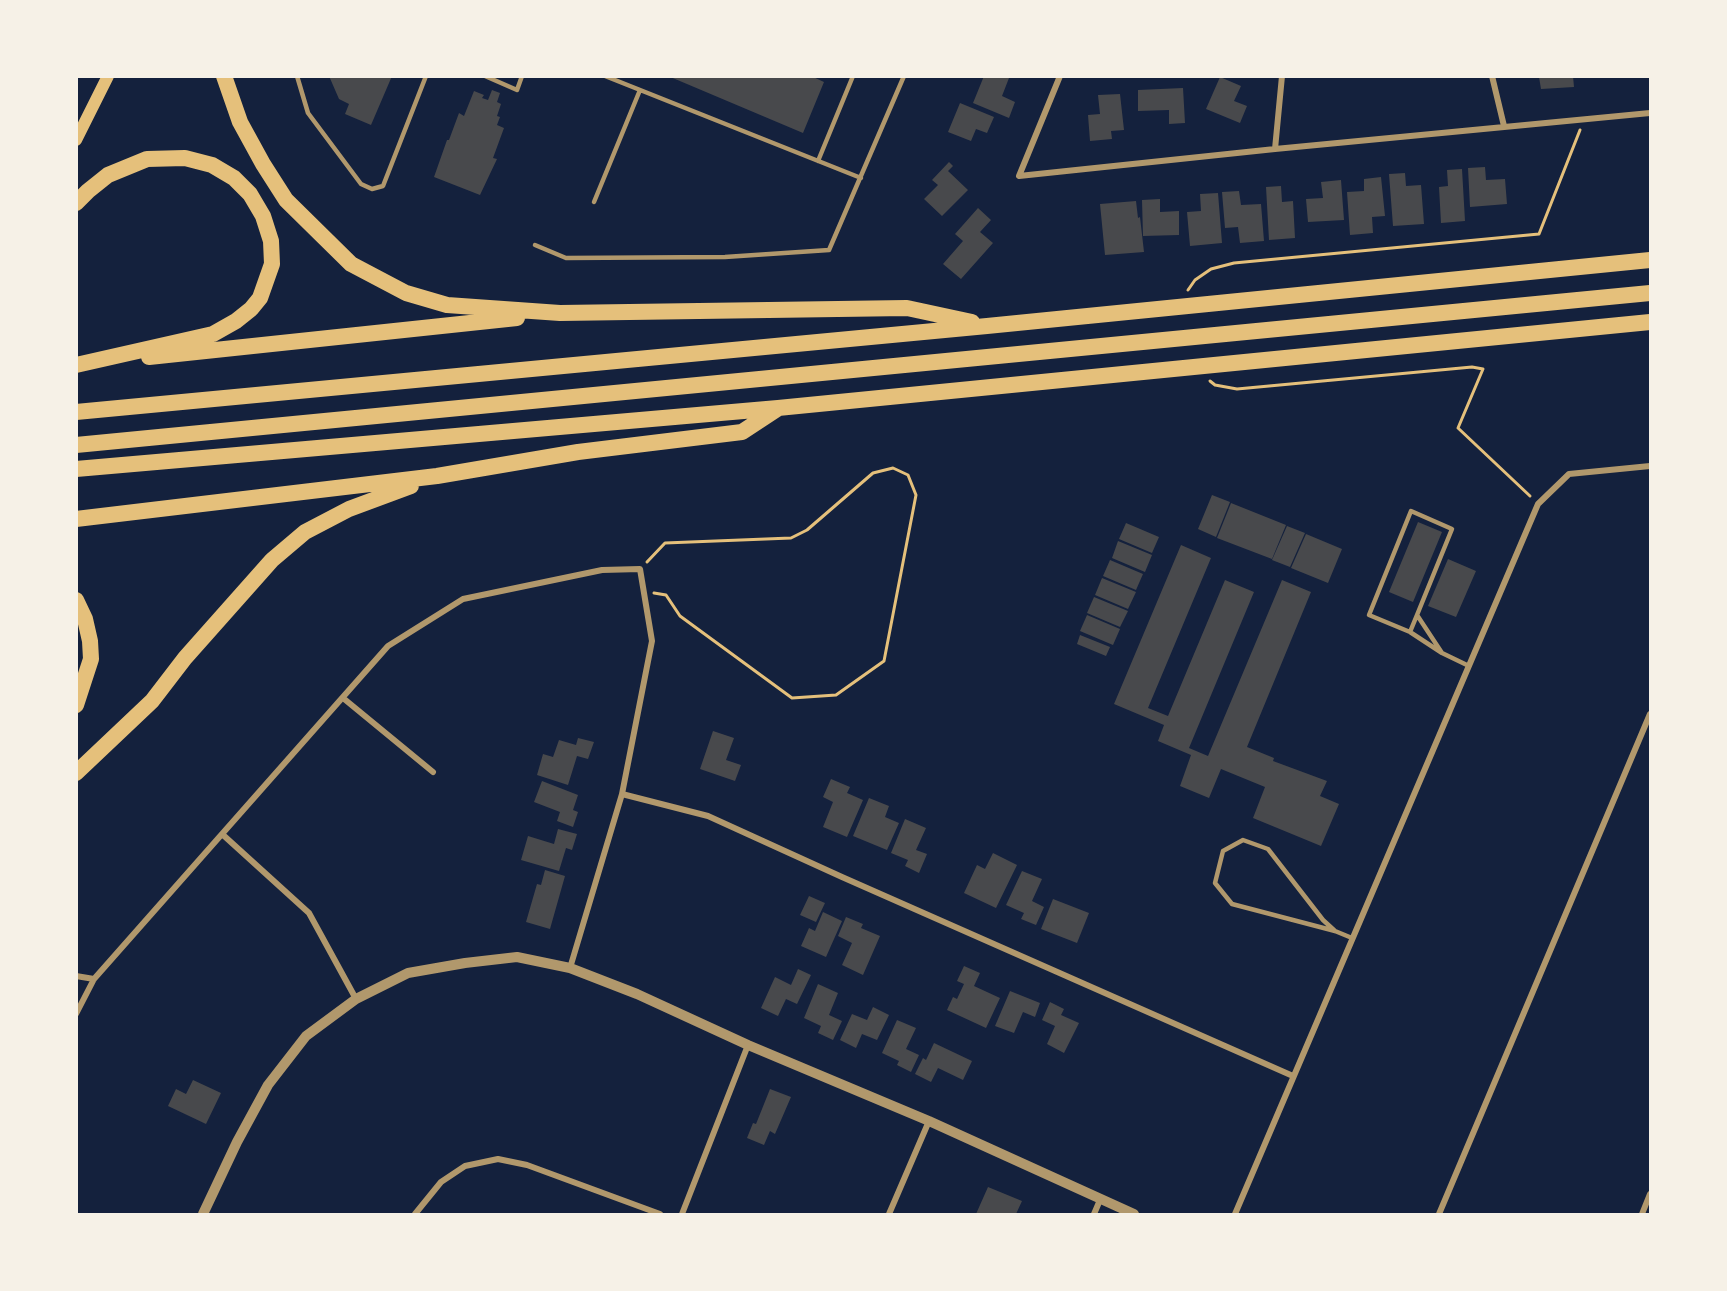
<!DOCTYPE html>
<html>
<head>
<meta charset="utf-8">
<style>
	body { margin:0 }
	#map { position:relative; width:1727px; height:1291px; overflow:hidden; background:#14213d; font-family:Barlow,sans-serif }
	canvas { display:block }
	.frame { position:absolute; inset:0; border:78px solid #f6f1e7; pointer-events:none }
</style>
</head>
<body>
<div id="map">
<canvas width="1727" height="1291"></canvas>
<div class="frame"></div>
</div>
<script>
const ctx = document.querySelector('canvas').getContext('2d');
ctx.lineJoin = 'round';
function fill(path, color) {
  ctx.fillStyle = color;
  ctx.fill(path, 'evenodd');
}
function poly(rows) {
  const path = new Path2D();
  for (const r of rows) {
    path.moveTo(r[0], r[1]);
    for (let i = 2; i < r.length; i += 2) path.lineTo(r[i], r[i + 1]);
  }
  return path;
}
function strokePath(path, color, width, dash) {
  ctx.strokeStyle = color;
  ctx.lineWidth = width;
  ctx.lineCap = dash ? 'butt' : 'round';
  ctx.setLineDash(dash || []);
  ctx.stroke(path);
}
fill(poly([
	[329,76,392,76,371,125,345,114,349,104,339,99],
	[668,76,811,76,824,82,803,133],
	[984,76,1009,78,1002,96,1015,102,1009,118,973,103],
	[1573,76,1574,87,1541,89,1539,77],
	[1220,77,1241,86,1234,101,1247,106,1240,123,1206,109],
	[1183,88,1185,123,1169,124,1169,110,1138,111,1138,90],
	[492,90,500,93,497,102,501,104,497,116,500,117,497,125,504,128,493,158,497,159,480,195,434,177,447,140,449,140,459,113,464,116,474,91,484,95,482,98,488,100],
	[1120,94,1124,130,1111,131,1112,139,1090,141,1088,115,1100,114,1098,95],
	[960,103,994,117,987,133,976,129,971,141,948,132],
	[949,162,953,166,948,171,968,190,942,216,924,199,938,185,932,180],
	[1485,167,1486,180,1505,179,1507,204,1470,207,1468,168],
	[1462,169,1465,221,1441,223,1439,187,1448,186,1447,170],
	[1405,173,1406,186,1421,185,1424,224,1393,226,1389,174],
	[1381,177,1385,216,1372,217,1373,233,1350,235,1347,192,1364,191,1364,179],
	[1341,180,1344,220,1308,222,1306,199,1323,198,1321,182],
	[1281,186,1282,202,1293,201,1295,238,1269,240,1266,187],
	[1239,191,1241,205,1261,204,1264,241,1240,243,1238,227,1225,228,1222,192],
	[1218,193,1222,243,1190,246,1187,212,1201,211,1200,194],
	[1160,199,1160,212,1179,211,1179,235,1143,236,1142,200],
	[1136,201,1138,218,1140,217,1144,252,1105,255,1100,204],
	[978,208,991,220,980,232,993,243,961,279,943,264,963,241,955,234],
	[1212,495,1230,502,1216,537,1198,529],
	[1231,503,1286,525,1272,559,1217,538],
	[1418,522,1442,532,1413,602,1389,592],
	[1126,523,1159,537,1152,553,1119,539],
	[1287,526,1305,533,1290,567,1272,560],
	[1306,534,1342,549,1328,583,1291,568],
	[1118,541,1152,555,1145,572,1112,558],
	[1181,545,1211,558,1148,708,1168,716,1225,580,1254,592,1189,748,1208,756,1282,580,1311,592,1247,747,1274,758,1273,761,1327,781,1320,796,1339,804,1321,846,1253,818,1265,787,1221,769,1209,798,1180,786,1191,755,1158,741,1164,725,1114,704],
	[1448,559,1476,571,1456,617,1428,606],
	[1110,560,1143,574,1136,590,1103,576],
	[1102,578,1136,592,1128,609,1095,595],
	[1094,597,1128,611,1120,627,1087,613],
	[1087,615,1120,629,1113,645,1080,631],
	[1080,635,1110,647,1106,656,1077,644],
	[713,731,734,738,726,760,741,765,735,781,700,769],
	[578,738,594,742,588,759,577,756,568,785,537,775,543,754,553,757,559,740,576,745],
	[831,779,850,787,847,793,863,800,847,837,823,827,833,802,823,797],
	[542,781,578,795,573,810,578,812,573,827,557,821,560,812,534,802],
	[869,798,889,806,885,817,899,823,887,850,853,836],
	[905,819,926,828,916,850,927,854,919,873,905,866,908,860,891,853],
	[558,829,577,834,572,850,566,848,559,871,521,860,528,836,554,844],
	[993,853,1017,865,996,908,964,893,977,865,985,869],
	[545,870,565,876,550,929,526,922,537,884,541,885],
	[1022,871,1042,879,1032,901,1044,907,1036,925,1021,919,1024,913,1006,905],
	[809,896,825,903,816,922,800,915],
	[1053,899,1089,913,1077,943,1041,929],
	[823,912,842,921,826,957,801,946,809,928,815,931],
	[846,917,863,924,861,928,880,936,863,975,842,965,852,943,838,936],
	[964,966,980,973,974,986,1000,998,986,1028,947,1010,953,997,957,999,964,984,957,981],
	[798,969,811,975,797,1004,786,999,778,1016,761,1008,775,977,791,985],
	[818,984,838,993,829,1015,842,1021,833,1040,818,1033,821,1026,804,1018],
	[1010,991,1040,1003,1035,1017,1023,1012,1014,1033,995,1026],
	[1050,1002,1064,1009,1061,1015,1079,1023,1064,1053,1047,1044,1055,1026,1042,1020],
	[873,1007,889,1015,877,1040,862,1034,856,1048,840,1040,852,1014,867,1020],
	[897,1020,916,1028,906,1049,919,1055,911,1072,897,1065,899,1061,882,1053],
	[934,1043,972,1061,963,1080,938,1068,931,1082,915,1074,923,1058,926,1060],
	[193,1080,221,1093,206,1124,168,1106,176,1089,186,1094],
	[770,1089,791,1097,775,1134,770,1131,764,1145,747,1138,753,1123,756,1124],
	[988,1187,1022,1201,1016,1214,976,1214]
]), '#48494c');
strokePath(poly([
	[1188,290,1195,280,1211,269,1234,263,1539,234,1580,130],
	[1210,381,1215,385,1237,389,1472,367,1483,369,1458,428,1530,496],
	[647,562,665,543,791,538,807,530,873,473,893,468,908,475,916,495,884,661,836,695,792,698,680,616,666,595,654,593]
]), '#e5c07b', 3);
strokePath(poly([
	[297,76,308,113,361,184,372,189,383,186,426,76],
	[485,76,517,90,522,76],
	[605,76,861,178],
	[818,161,853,76],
	[594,202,640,90],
	[535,245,566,258,725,257,829,250,904,76],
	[1417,615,1410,632,1369,615,1411,511,1452,529,1417,615,1442,653],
	[1410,632,1442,653,1469,666],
	[1335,931,1323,920,1268,849,1243,840,1223,851,1215,883,1232,904,1335,931,1352,938]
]), '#b1986c', 4.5);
strokePath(poly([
	[1060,76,1019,176,1275,149,1650,113],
	[1492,76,1504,126],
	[1275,149,1282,76],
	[343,698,433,772],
	[622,794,708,816,842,877,1293,1076],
	[222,834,309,913,356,999],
	[76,976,94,979],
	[76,1014,94,979,388,646,463,599,602,570,640,569,652,641,622,794,570,968],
	[415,1214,441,1182,465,1166,498,1159,527,1165,660,1214],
	[682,1214,748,1045],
	[889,1214,929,1121],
	[1094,1214,1100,1200],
	[1235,1214,1538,504,1569,474,1650,466],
	[1439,1214,1650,714],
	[1642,1214,1650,1194]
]), '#b1986c', 6);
strokePath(poly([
	[203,1214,237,1142,268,1085,306,1036,356,999,408,973,465,963,517,957,570,968,637,994,748,1045,929,1121,1134,1214]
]), '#b1986c', 10);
strokePath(poly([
	[76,140,108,76]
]), '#e5c07b', 12);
strokePath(poly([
	[224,76,240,122,263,164,286,200,351,264,406,293,447,305,560,313,907,308,972,322],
	[76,203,88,191,108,175,147,159,185,158,212,165,234,178,250,194,263,216,271,241,272,264,260,298,251,309,236,321,213,334,76,365],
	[149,357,517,318],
	[76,412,987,326,1650,260],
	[76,445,1650,293],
	[76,469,778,408,1650,322],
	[76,519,437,476,578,452,742,432,777,409],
	[76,600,85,619,90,641,91,659,76,705],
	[76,773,152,701,185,658,272,560,305,532,349,509,411,486]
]), '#e5c07b', 16);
</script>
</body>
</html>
